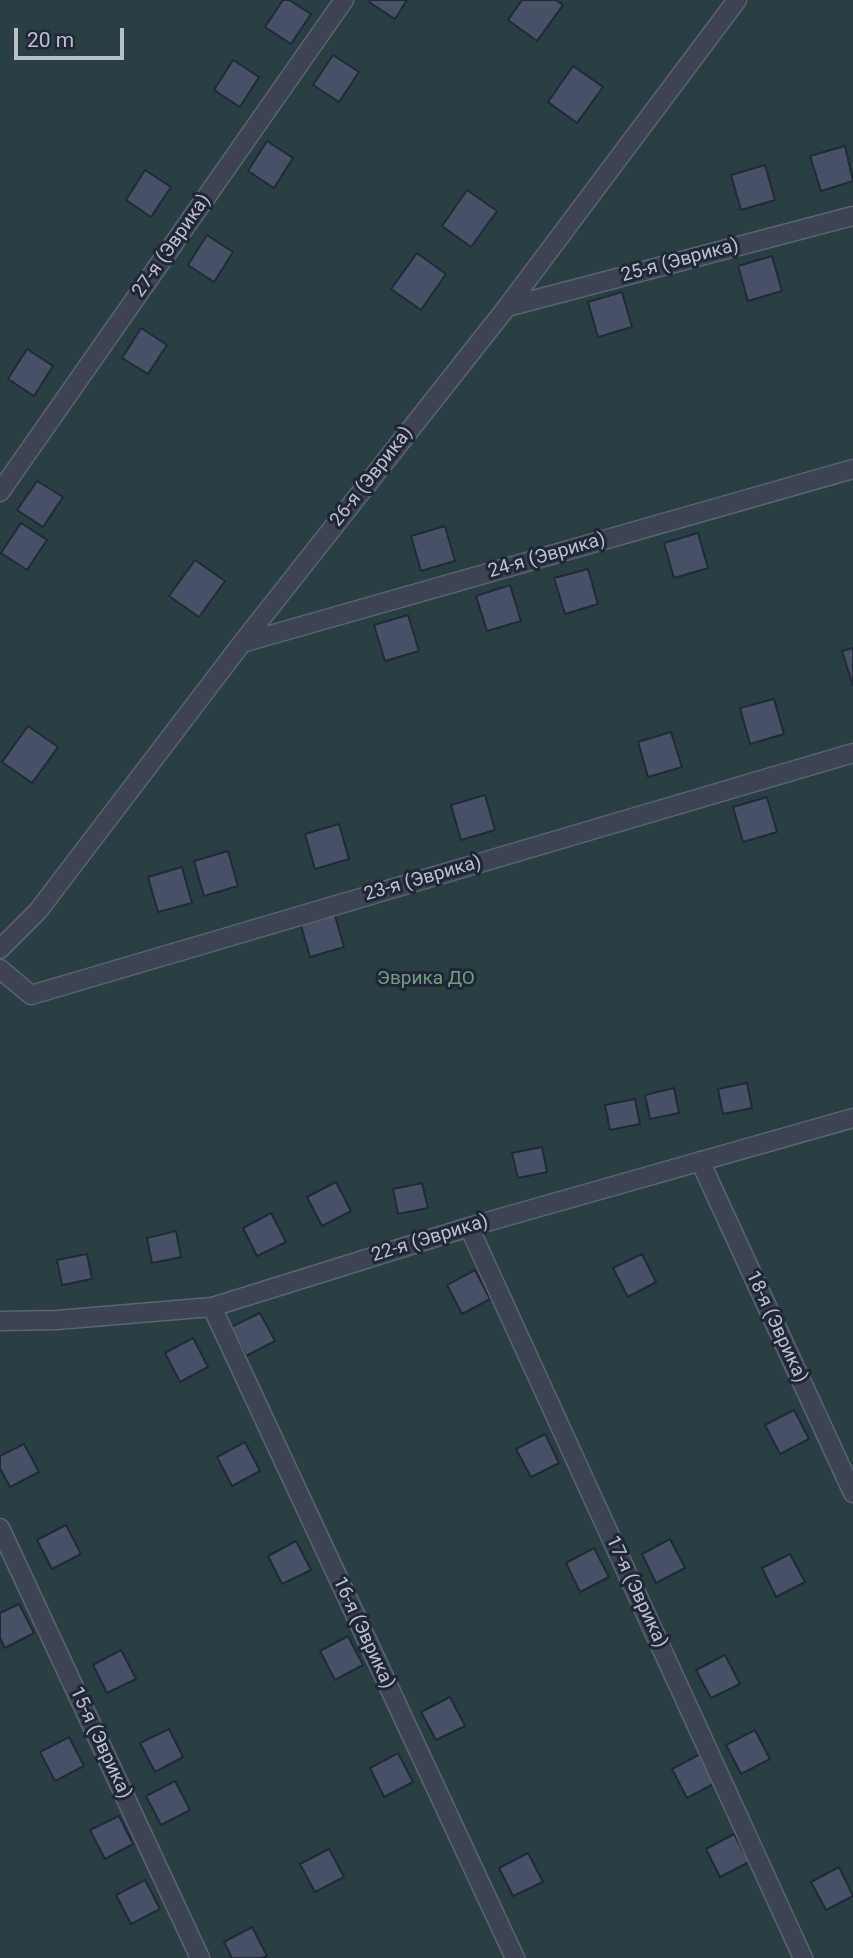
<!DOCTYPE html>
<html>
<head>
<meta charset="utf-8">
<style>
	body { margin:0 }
	#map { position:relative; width:853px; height:1958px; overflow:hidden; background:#273143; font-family:Roboto,sans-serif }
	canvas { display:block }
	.scale { position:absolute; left:14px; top:28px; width:110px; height:32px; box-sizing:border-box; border:4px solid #b9bfcc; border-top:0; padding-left:9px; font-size:21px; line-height:24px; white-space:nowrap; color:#b9bfcc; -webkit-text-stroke:5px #202838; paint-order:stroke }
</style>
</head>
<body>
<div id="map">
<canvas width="853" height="1958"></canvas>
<div class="scale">20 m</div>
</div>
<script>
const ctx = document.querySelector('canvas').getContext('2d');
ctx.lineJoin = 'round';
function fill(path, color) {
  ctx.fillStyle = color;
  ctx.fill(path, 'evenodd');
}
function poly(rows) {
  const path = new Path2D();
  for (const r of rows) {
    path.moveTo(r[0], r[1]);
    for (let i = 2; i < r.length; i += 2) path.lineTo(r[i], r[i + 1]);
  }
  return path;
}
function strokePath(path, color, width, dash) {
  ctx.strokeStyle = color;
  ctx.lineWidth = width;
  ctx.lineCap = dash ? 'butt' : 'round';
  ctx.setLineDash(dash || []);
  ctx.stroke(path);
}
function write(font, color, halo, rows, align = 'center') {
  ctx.font = font + ' Roboto,sans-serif';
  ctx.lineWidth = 6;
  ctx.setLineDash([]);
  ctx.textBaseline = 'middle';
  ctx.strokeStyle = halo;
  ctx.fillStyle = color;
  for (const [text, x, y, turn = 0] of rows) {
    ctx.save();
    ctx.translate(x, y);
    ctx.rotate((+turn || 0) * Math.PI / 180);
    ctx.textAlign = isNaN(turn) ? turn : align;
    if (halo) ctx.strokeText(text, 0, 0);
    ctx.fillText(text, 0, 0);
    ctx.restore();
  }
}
fill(poly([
	[0,0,853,0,853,1958,0,1958]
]), '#293f44');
const building = poly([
	[283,0,289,0,311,14,291,44,265,27,283,0],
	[371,0,407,0,395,19,369,2,371,0],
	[522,0,556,0,563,5,537,41,508,20,522,0],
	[333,55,359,72,339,102,313,85,333,55],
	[233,60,259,77,240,107,214,90,233,60],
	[573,66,603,87,577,123,548,102,573,66],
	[267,141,293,158,274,188,248,171,267,141],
	[845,146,853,181,821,191,810,156,845,146],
	[765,165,775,200,741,210,731,175,765,165],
	[145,170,171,187,151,217,126,200,145,170],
	[467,190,497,211,471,247,442,226,467,190],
	[207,235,233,252,214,282,188,265,207,235],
	[417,253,446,274,421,310,391,289,417,253],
	[772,256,782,291,748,301,738,266,772,256],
	[622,292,632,327,598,337,588,302,622,292],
	[141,328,167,345,148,374,122,358,141,328],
	[27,349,53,366,34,396,8,379,27,349],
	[37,481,63,497,43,527,17,510,37,481],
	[21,523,47,540,27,570,1,553,21,523],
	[445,526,455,561,421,571,411,536,445,526],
	[698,533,708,568,674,578,664,543,698,533],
	[195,560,225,581,199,617,169,596,195,560],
	[588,569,598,604,565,614,554,578,588,569],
	[510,585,521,621,487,631,476,596,510,585],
	[408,615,419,651,385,661,374,625,408,615],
	[853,648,853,686,842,651,853,648],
	[774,699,784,734,750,744,740,708,774,699],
	[28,726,58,747,32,783,2,762,28,726],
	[671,732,682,767,648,777,638,742,671,732],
	[485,795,495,830,461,840,451,805,485,795],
	[767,797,777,832,743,842,733,807,767,797],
	[339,824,349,859,315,869,305,834,339,824],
	[228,851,238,886,204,896,194,861,228,851],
	[182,867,192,903,158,912,148,877,182,867],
	[334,912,344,947,310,957,300,922,334,912],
	[747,1083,752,1108,723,1114,718,1089,747,1083],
	[674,1088,679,1113,650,1119,645,1095,674,1088],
	[635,1099,640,1124,610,1130,605,1105,635,1099],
	[542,1147,547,1172,518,1178,512,1153,542,1147],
	[336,1182,351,1211,322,1226,307,1197,336,1182],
	[422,1183,428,1208,398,1214,393,1189,422,1183],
	[271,1213,286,1242,257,1256,243,1228,271,1213],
	[176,1231,181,1257,152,1263,147,1238,176,1231],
	[87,1254,92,1279,62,1285,57,1260,87,1254],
	[642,1254,656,1282,628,1297,613,1268,642,1254],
	[475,1270,490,1299,462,1314,447,1285,475,1270],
	[260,1313,275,1341,246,1356,231,1327,260,1313],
	[193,1338,208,1367,180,1382,165,1353,193,1338],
	[794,1410,809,1439,780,1454,765,1425,794,1410],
	[545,1434,559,1463,531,1477,516,1449,545,1434],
	[245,1442,260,1471,232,1486,217,1457,245,1442],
	[24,1444,39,1472,10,1487,0,1468,0,1456,24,1444],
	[66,1525,81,1554,52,1569,37,1540,66,1525],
	[670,1539,685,1568,656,1583,642,1554,670,1539],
	[296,1541,311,1570,282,1584,268,1556,296,1541],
	[594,1548,609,1577,580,1592,566,1563,594,1548],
	[790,1554,805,1582,776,1597,762,1568,790,1554],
	[19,1604,34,1633,5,1648,0,1638,0,1613,19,1604],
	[348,1636,363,1665,335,1680,320,1651,348,1636],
	[121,1650,136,1679,107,1693,93,1665,121,1650],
	[725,1655,740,1684,711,1698,696,1670,725,1655],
	[450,1697,465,1726,436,1740,421,1712,450,1697],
	[169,1729,183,1757,155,1772,140,1743,169,1729],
	[755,1730,770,1759,741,1774,726,1745,755,1730],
	[69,1737,84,1766,55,1781,40,1752,69,1737],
	[398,1753,413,1782,384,1797,370,1768,398,1753],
	[700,1754,715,1783,687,1798,672,1769,700,1754],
	[175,1781,190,1810,161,1825,146,1796,175,1781],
	[119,1816,133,1844,105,1859,90,1830,119,1816],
	[734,1834,749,1862,720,1877,706,1849,734,1834],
	[329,1849,344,1877,315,1892,300,1864,329,1849],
	[528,1853,543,1882,513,1896,499,1868,528,1853],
	[839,1867,853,1896,826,1910,811,1882,839,1867],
	[145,1880,160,1909,131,1924,116,1895,145,1880],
	[252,1927,267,1956,262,1958,232,1958,224,1942,252,1927]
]);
fill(building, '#465165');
strokePath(building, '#222a3a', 2);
const service = poly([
	[507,307,853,216],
	[0,492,344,0],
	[242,643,853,469],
	[0,949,38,911,242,643,507,307,737,0],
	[0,969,31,995,853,753],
	[700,1161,853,1493],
	[469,1227,803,1958],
	[212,1307,515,1958],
	[0,1321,57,1320,212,1307,469,1227,853,1118],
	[0,1528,200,1958]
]);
strokePath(service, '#5a6170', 21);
strokePath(service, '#3c4353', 18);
write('19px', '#b9bfcc', '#202838', [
	["27-я (Эврика)",172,246,-55],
	["25-я (Эврика)",680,261,-15],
	["26-я (Эврика)",372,477,-52],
	["24-я (Эврика)",547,556,-16],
	["23-я (Эврика)",423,879,-16],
	["22-я (Эврика)",430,1239,-17],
	["18-я (Эврика)",776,1327,65],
	["17-я (Эврика)",636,1592,65],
	["16-я (Эврика)",363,1633,65],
	["15-я (Эврика)",100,1743,65]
]);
write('19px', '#709d7e', '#202838', [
	["Эврика ДО",426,979]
]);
</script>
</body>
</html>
